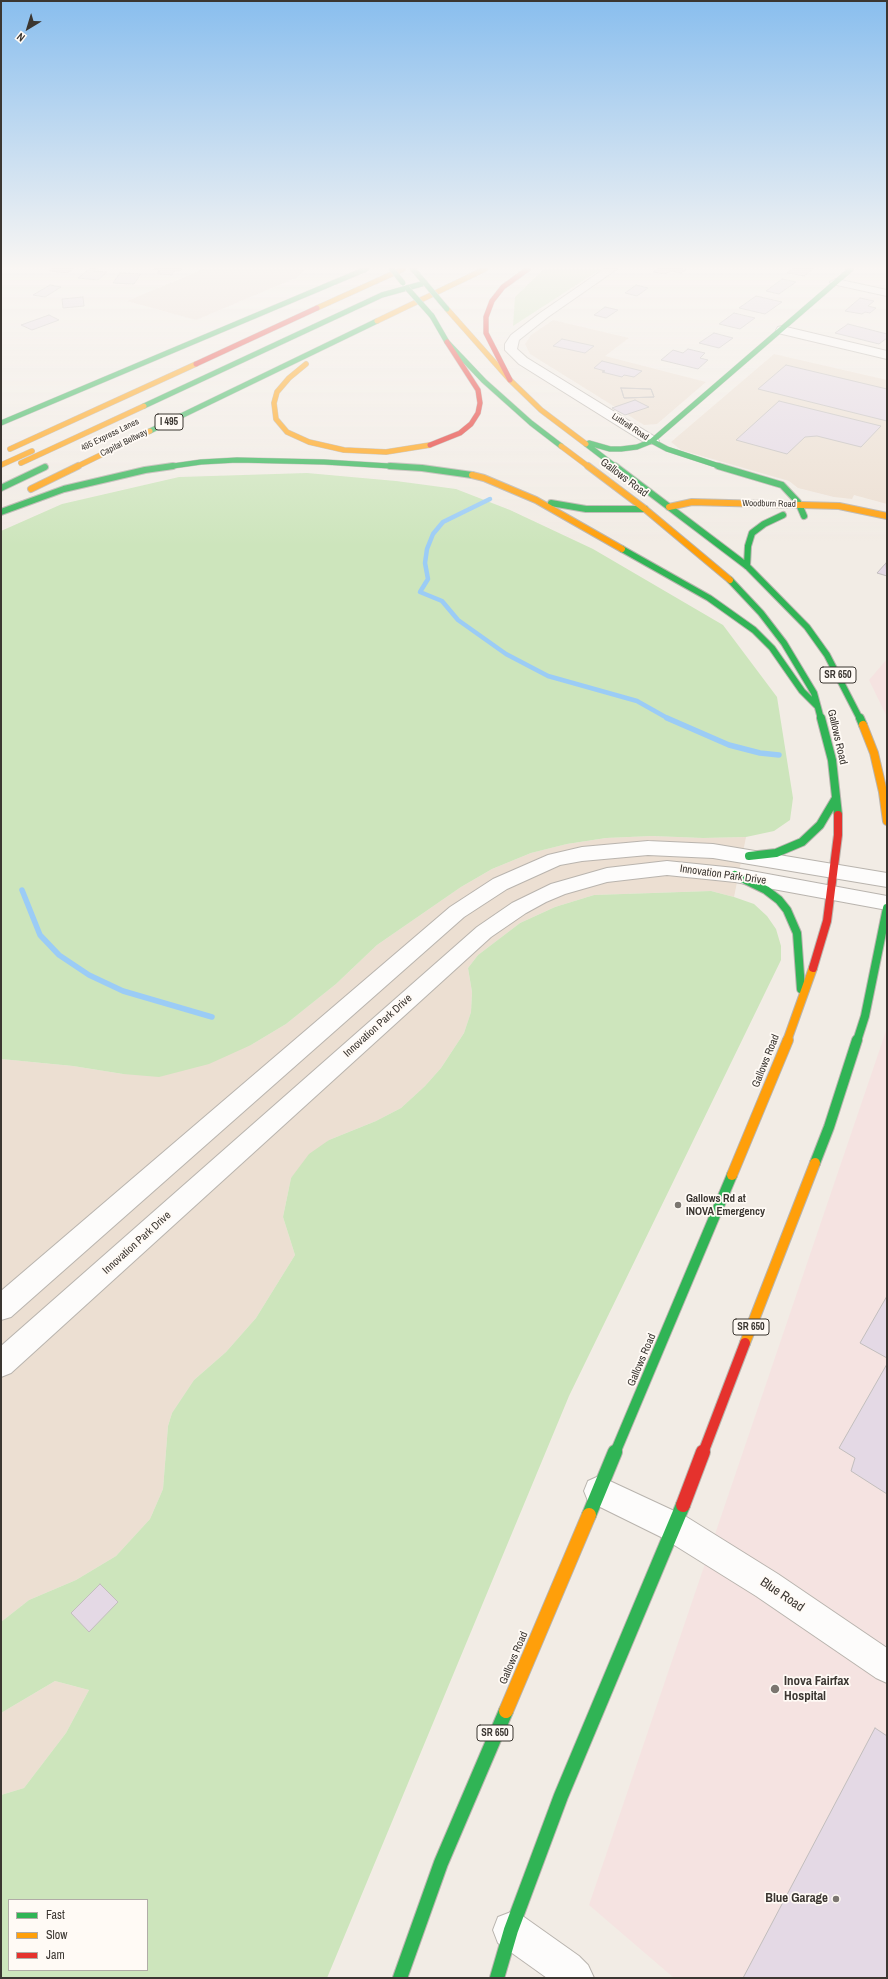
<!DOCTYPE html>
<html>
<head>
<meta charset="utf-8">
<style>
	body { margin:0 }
	#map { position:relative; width:888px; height:1979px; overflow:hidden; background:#f2ece5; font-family:"Archivo Narrow",sans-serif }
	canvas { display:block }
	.frame { position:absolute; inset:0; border:2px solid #3b3631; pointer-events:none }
	.legend { position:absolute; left:8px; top:1899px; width:140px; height:72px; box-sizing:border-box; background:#fffaf5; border:1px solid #b1aca7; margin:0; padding:5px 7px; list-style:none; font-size:12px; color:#3b3631 }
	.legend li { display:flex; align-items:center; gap:8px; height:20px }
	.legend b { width:20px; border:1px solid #b1aca7 }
	.north { position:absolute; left:8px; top:8px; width:40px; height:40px; -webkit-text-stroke:3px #fffaf5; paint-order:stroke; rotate:218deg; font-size:11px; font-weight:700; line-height:16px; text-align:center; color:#3b3631 }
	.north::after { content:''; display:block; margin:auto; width:14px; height:18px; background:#3b3631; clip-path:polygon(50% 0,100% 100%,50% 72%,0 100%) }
</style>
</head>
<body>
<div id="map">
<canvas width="888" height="1979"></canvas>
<div class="frame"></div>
<ul class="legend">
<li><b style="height:5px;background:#30b455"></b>Fast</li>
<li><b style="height:5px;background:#ff9f0a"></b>Slow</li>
<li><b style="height:5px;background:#e5322d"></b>Jam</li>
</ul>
<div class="north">N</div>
</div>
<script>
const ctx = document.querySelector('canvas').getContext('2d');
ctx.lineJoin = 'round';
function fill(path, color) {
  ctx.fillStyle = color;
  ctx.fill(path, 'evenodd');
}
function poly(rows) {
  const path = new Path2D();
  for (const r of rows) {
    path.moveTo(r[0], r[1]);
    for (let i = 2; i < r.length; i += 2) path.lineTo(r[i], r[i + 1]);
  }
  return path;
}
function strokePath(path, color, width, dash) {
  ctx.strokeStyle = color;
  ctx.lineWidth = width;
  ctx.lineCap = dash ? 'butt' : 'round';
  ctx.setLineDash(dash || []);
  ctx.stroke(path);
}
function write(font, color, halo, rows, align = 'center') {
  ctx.font = font + ' "Archivo Narrow",sans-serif';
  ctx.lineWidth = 3.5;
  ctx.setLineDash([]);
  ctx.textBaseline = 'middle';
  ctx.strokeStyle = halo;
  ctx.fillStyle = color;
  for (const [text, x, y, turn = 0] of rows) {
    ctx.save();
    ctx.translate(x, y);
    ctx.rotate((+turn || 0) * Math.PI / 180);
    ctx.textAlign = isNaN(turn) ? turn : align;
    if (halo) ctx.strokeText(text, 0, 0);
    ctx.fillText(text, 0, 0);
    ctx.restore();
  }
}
fill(poly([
	[553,320,629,338,605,356,706,382,657,424,644,425,530,354,525,344,531,335],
	[774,354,887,380,887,504,854,495,852,499,834,497,798,488,789,481,681,450,671,442],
	[652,836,703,838,746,837,734,897,711,891,594,895,555,907,520,923,478,955,468,968,472,992,471,1012,464,1033,441,1068,425,1086,401,1108,376,1121,329,1140,291,1178,283,1217,295,1255,256,1318,226,1352,194,1380,172,1413,168,1426,163,1489,150,1519,116,1556,76,1580,29,1600,1,1622,1,1059,73,1066,123,1074,251,1045,286,1024,336,984,377,945,461,887,492,869,531,853,567,844,606,838],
	[55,1681,89,1690,66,1733,24,1788,1,1795,1,1713]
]), '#ecdfd2');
fill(poly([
	[204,269,305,269,298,277,196,320,127,301]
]), '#edded4');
fill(poly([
	[887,659,887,717,869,680],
	[887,1028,887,1978,674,1978,589,1905]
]), '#f5e3e1');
fill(poly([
	[544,269,601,269,513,326,515,297],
	[307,473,396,481,456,489,510,510,593,549,723,625,777,697,793,798,790,820,774,831,746,837,703,838,652,836,606,838,567,844,531,853,492,869,461,887,377,945,336,984,286,1024,251,1045,209,1064,159,1077,123,1074,73,1066,1,1059,1,531,62,504,179,477],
	[711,891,734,897,754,904,767,916,776,929,781,946,781,960,569,1396,327,1978,1,1978,1,1795,24,1788,66,1733,89,1690,55,1681,1,1713,1,1622,29,1600,76,1580,116,1556,150,1519,163,1489,168,1426,172,1413,194,1380,226,1352,256,1318,295,1255,283,1217,291,1178,309,1154,329,1140,376,1121,401,1108,425,1086,441,1068,464,1033,471,1012,472,992,468,968,478,955,520,923,555,907,594,895],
	[9,1900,147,1900,147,1970,9,1970]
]), '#cde5bc');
strokePath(poly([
	[490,499,443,522,433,534,427,549,425,563,428,579,420,592,442,601,458,620,506,654,548,676,637,701,669,719]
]), '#9bccf6', 4.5);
strokePath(poly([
	[667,718,729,745,760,753,779,755],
	[22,890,40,935,59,955,89,975,123,991,212,1017]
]), '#9bccf6', 5.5);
const building = poly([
	[51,269,73,269,67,273,49,271,51,269],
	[89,269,96,269,93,271,107,272,98,280,78,278,89,269],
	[154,269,182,269,180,271,174,271,172,275,157,274,160,270,154,269],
	[657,269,683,269,686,270,681,273,671,271,665,274,653,272,657,269],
	[792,269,813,269,804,276,787,273,792,269],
	[120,273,141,274,134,284,113,283,120,273],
	[782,279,796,282,779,294,766,291,782,279],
	[50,285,61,287,45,297,33,295,50,285],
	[636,285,648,288,637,296,625,293,636,285],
	[756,296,782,302,765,314,739,308,756,296],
	[83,297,84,306,63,308,62,299,83,297],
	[860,298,874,301,868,306,876,308,870,313,865,312,862,314,845,311,860,298],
	[605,307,618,310,606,318,594,315,605,307],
	[734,313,755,318,740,329,719,324,734,313],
	[49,315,59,320,32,330,21,325,49,315],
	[848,324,887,334,887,338,879,344,835,333,848,324],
	[714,333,733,338,719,348,699,343,714,333],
	[562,339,594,346,585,353,553,346,562,339],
	[688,349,705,353,700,358,708,360,698,369,661,360,673,350,683,353,688,349],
	[602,361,642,371,634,377,624,375,622,377,602,372,605,371,594,368,602,361],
	[786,365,887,389,887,421,758,389,786,365],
	[621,388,651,389,654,397,624,398,621,388],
	[621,388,651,389,654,397,624,398,621,388],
	[635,400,649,407,625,415,612,408,635,400],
	[779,401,881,426,861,447,817,436,805,437,787,454,736,440,779,401],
	[886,563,887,576,877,573,886,563],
	[887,1296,887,1358,860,1343,887,1296],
	[887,1364,887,1494,851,1471,855,1458,839,1448,887,1364],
	[100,1584,118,1602,89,1632,71,1613,100,1584],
	[875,1728,887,1736,887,1978,743,1978,875,1728]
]);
fill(building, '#e4d9e5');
strokePath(building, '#c2bebd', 1);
const street = poly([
	[604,269,617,269,548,317,519,340,517,349,527,358,657,438,659,441,657,444,647,444,519,364,505,350,505,344,511,335,540,313,604,269],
	[836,279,887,290,887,296,832,284,830,282,836,279],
	[782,326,887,351,887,359,778,333,776,330,778,327,782,326],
	[648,841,713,844,887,873,887,887,713,858,648,855,582,861,560,865,507,889,464,917,11,1317,1,1320,1,1291,450,907,493,879,548,855,582,847,648,841],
	[667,861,735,868,887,896,887,910,735,882,667,875,607,882,565,894,546,902,526,913,491,937,11,1373,1,1377,1,1346,477,927,512,903,551,884,607,868,667,861],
	[599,1476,685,1516,778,1574,887,1648,887,1683,876,1678,756,1596,663,1538,588,1501,584,1491,588,1481,599,1476],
	[511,1912,524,1917,579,1956,588,1965,594,1978,547,1978,498,1943,493,1930,498,1917,511,1912]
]);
const fastFar4 = poly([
	[413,269,425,283],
	[432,316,447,342,484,381,531,423,561,446],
	[144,406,382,295,425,283],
	[1,423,366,269],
	[150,431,377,321],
	[589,443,610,449,621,449,637,447,652,441],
	[586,444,616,467],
	[166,467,201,462,237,460,324,462,406,467],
	[722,467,667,449,652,441,851,269]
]);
const fastFar3 = poly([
	[390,466,422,468,472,475],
	[615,466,747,566,807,627,827,655,860,719],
	[718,466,782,485,798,502,804,516],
	[1,488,45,467],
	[551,503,586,509,645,509],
	[1,512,64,489,145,470,173,466],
	[622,549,709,598,754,630,772,648,802,691,817,706],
	[747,566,748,546,752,533,764,524,783,515],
	[730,580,761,613,784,643,814,693,821,719]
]);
const fastFar2 = poly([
	[821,718,832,760,838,815],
	[860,718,863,725],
	[749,856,776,853,802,842,820,825,836,798],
	[735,875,766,890,779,900,787,910,797,933,801,989],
	[857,1041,865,1016,887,908]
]);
const fastFar1 = poly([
	[815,1163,829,1127,857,1040],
	[615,1453,732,1175]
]);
const fast = poly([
	[589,1515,615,1452],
	[400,1978,441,1863,506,1711],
	[497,1978,511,1930,561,1796,683,1505]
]);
const slowFar4 = poly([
	[317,308,403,269],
	[447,309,510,380,541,410,586,444],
	[377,321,485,269],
	[306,364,289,378,277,392,274,403,276,419,287,432,309,442,344,450,386,452,430,445],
	[561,446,589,467],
	[10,449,196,364],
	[21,463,144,406],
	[1,465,32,451],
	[76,467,150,431]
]);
const slowFar3 = poly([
	[588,466,645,509,730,580],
	[472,475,484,478,536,500,622,549],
	[31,489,78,466],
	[669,507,692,502,839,506,887,516]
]);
const slowFar2 = poly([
	[863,725,874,753,883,792,887,821],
	[787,1041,813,968]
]);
const slowFar1 = poly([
	[732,1175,788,1040],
	[745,1343,815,1163]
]);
const slow = poly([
	[506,1711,589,1515]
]);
const jamFar3 = poly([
	[196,364,317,308],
	[510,380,486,333,486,317,492,301,503,287,528,269],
	[430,445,460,433,471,424,478,413,480,403,478,390,447,342]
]);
const jamFar2 = poly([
	[813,968,827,921,838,835,838,815]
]);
const jamFar1 = poly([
	[703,1453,745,1343]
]);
const jam = poly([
	[683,1505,703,1452]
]);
strokePath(street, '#b9b4ae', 2);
strokePath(fastFar4, '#b9b4ae', 6);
strokePath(fastFar3, '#b9b4ae', 8);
strokePath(fastFar2, '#b9b4ae', 10);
strokePath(fastFar1, '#b9b4ae', 12);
strokePath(fast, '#b9b4ae', 16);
strokePath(slowFar4, '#b9b4ae', 6);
strokePath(slowFar3, '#b9b4ae', 8);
strokePath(slowFar2, '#b9b4ae', 10);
strokePath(slowFar1, '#b9b4ae', 12);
strokePath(slow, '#b9b4ae', 16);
strokePath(jamFar3, '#b9b4ae', 6);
strokePath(jamFar2, '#b9b4ae', 10);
strokePath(jamFar1, '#b9b4ae', 12);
strokePath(jam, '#b9b4ae', 16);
fill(street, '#fdfcfb');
strokePath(fastFar4, '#30b455', 5);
strokePath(fastFar3, '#30b455', 6);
strokePath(fastFar2, '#30b455', 8);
strokePath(fastFar1, '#30b455', 10);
strokePath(fast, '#30b455', 14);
strokePath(slowFar4, '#ff9f0a', 5);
strokePath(slowFar3, '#ff9f0a', 6);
strokePath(slowFar2, '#ff9f0a', 8);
strokePath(slowFar1, '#ff9f0a', 10);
strokePath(slow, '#ff9f0a', 14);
strokePath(jamFar3, '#e5322d', 5);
strokePath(jamFar2, '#e5322d', 8);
strokePath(jamFar1, '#e5322d', 10);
strokePath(jam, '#e5322d', 14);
const fastBridge = poly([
	[392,269,403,283],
	[425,283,447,309],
	[407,288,432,316]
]);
strokePath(fastBridge, '#b9b4ae', 6, []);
strokePath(fastBridge, '#30b455', 5);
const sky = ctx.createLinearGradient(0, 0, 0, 546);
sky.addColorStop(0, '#89beee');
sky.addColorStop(0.49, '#f9f6f3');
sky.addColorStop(1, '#f9f6f300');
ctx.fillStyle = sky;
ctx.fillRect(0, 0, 888, 546);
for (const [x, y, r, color] of [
	[678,1205,4,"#7b7670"],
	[775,1689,5,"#7b7670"],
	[836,1899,4,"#7b7670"]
]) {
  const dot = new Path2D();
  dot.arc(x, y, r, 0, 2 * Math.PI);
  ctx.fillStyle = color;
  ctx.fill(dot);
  strokePath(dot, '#fffaf5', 1.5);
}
write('9px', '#3b3631', '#fffaf5', [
	["Luttrell Road",630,427,33],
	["495 Express Lanes",110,435,-26],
	["Capital Beltway",124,443,-26],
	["Woodburn Road",769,504,1]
]);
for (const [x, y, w] of [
	[169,422,28],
	[838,675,36],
	[751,1327,36],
	[495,1733,36]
]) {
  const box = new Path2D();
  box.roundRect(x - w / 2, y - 8, w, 16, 3);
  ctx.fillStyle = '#fffaf5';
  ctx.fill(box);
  strokePath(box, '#3b3631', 1);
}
write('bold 10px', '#3b3631', null, [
	["I 495",169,422],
	["SR 650",838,675],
	["SR 650",751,1327],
	["SR 650",495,1733]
]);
write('11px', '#3b3631', '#fffaf5', [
	["Gallows Road",624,478,37],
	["Gallows Road",837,737,77],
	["Innovation Park Drive",723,875,8],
	["Innovation Park Drive",378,1026,-42],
	["Gallows Road",766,1061,-68],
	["Innovation Park Drive",137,1243,-42],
	["Gallows Road",642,1360,-67],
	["Gallows Road",514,1658,-67]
]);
write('bold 11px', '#3b3631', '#fffaf5', [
	["Gallows Rd at",686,1199],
	["INOVA Emergency",686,1212]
], 'left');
write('13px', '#3b3631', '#fffaf5', [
	["Blue Road",782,1595,34]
]);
write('bold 13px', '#3b3631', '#fffaf5', [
	["Inova Fairfax",784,1682],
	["Hospital",784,1697],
	["Blue Garage",828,1899,"right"]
], 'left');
</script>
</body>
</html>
